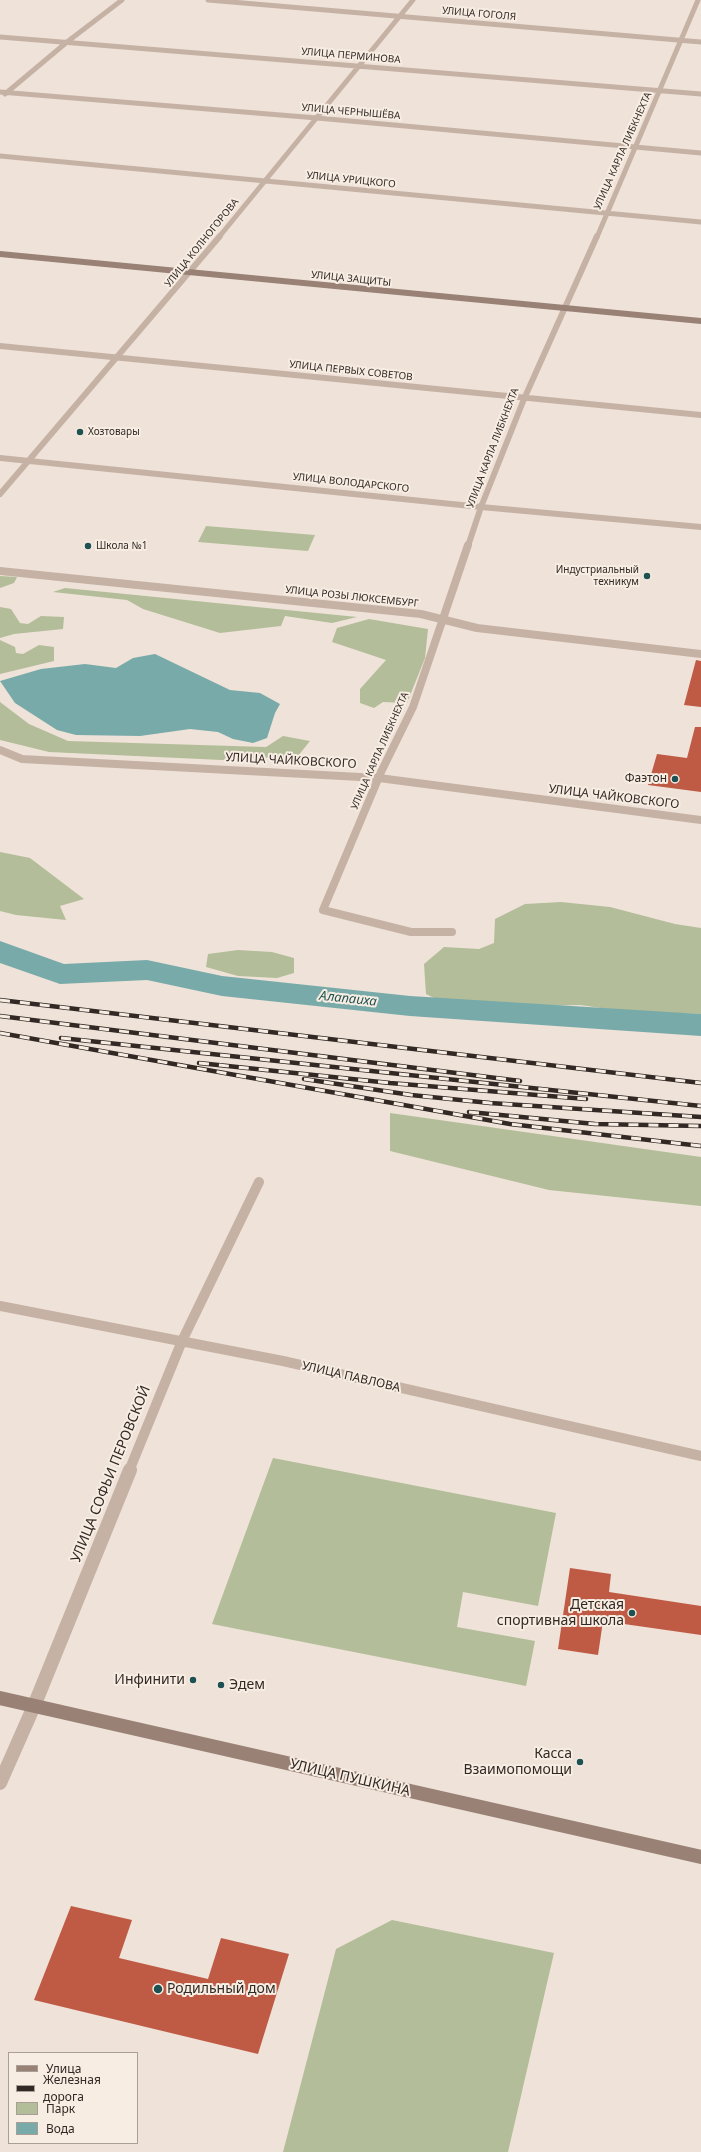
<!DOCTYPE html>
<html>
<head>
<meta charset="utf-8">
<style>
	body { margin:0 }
	#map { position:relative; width:701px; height:2152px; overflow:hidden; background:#efe2d8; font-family:"Noto Sans",sans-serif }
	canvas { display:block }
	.legend { position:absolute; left:8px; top:2052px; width:130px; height:92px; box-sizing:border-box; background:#f7ede3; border:1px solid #a89f97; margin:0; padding:5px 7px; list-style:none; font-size:12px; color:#322925 }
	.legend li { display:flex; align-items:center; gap:8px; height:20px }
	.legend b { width:20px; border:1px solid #a89f97 }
</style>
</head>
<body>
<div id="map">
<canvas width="701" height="2152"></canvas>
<ul class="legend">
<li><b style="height:5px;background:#998176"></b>Улица</li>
<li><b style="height:5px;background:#322925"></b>Железная дорога</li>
<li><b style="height:11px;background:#b3bd99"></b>Парк</li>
<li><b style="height:11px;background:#78aaa9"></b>Вода</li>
</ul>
</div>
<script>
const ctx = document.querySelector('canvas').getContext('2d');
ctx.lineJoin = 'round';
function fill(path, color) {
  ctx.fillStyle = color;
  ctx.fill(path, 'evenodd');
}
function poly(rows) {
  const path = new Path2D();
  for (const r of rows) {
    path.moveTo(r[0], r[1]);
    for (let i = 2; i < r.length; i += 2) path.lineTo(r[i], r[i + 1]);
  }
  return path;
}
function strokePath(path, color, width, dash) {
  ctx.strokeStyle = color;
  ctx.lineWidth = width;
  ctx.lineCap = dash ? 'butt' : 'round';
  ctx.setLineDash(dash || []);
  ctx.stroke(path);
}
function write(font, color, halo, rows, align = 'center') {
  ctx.font = font + ' "Noto Sans",sans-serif';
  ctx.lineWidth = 4;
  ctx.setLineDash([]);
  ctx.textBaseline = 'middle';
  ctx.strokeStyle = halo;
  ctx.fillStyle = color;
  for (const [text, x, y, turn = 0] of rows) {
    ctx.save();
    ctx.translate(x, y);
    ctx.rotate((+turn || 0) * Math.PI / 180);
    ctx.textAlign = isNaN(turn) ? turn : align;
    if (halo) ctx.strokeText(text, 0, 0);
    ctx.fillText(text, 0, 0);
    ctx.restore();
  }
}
fill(poly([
	[206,526,315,535,308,551,198,542],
	[0,576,17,577,14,583,0,588],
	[65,588,357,617,332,623,285,616,281,626,220,633,143,609,127,600,53,592],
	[0,607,11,609,20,623,28,624,41,616,64,617,63,629,14,634,0,638],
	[369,619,428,629,425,658,407,703,383,702,374,708,360,703,360,689,386,660,332,642,337,628],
	[0,640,15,647,16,653,23,654,39,645,54,647,54,661,0,674],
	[0,702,29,724,68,741,266,747,283,736,310,741,298,756,222,760,49,752,0,740],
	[0,852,30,858,84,899,60,906,66,920,16,915,0,911],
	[561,902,610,907,675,924,701,928,701,1014,622,1011,580,1005,535,1006,444,1003,426,994,424,964,444,947,479,949,494,943,495,919,525,904],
	[238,950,272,952,294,958,294,973,277,978,238,976,206,967,208,954],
	[390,1113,701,1157,701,1206,549,1190,390,1151],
	[273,1458,556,1513,538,1606,463,1592,457,1627,535,1641,526,1686,212,1624],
	[392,1920,554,1953,508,2152,283,2152,336,1949]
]), '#b3bd99');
fill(poly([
	[155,654,230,690,260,693,280,704,275,713,267,738,253,743,233,739,218,732,190,729,140,736,76,735,57,730,15,703,0,681,41,669,85,664,116,668,133,658]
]), '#78aaa9');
fill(poly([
	[0,941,64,964,147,960,222,976,410,996,701,1014,701,1036,410,1016,222,996,147,980,60,984,0,963,0,941]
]), '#78aaa9');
fill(poly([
	[696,660,701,661,701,707,684,705],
	[695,727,701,727,701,792,648,785,657,754,687,758],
	[570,1568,611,1574,609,1592,701,1606,701,1635,603,1621,598,1655,558,1649],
	[71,1906,132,1920,119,1958,208,1979,221,1938,289,1954,258,2054,34,2000]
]), '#bf5a45');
strokePath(poly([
	[208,0,701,42],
	[0,37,701,94],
	[0,92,317,118,701,153],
	[5,94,67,42,122,0],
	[0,156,701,222],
	[219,237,413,0],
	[597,237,698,0]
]), '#c6b2a5', 5);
strokePath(poly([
	[0,346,701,415],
	[0,458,481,507,701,527],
	[0,494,220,236],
	[468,546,481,507,524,399,597,236]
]), '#c6b2a5', 6);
strokePath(poly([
	[0,571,421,614,477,628,701,654],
	[0,750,22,759,379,778,701,820],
	[452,932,411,932,323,910,381,772,413,707,468,545]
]), '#c6b2a5', 8);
strokePath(poly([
	[0,1306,283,1361,701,1456],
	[129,1471,182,1341,259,1182]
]), '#c6b2a5', 10);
strokePath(poly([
	[0,1783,34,1706,130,1470]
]), '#c6b2a5', 14);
strokePath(poly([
	[0,254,701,321]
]), '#998176', 6);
strokePath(poly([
	[0,1698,701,1857]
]), '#998176', 14);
const rail = poly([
	[0,1000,701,1083],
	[0,1016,520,1081],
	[0,1033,510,1124,701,1146],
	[61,1038,701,1106],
	[199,1063,390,1083,586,1099],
	[304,1079,411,1095,490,1103,701,1117],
	[469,1112,595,1124,701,1126]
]);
strokePath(rail, '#322925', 4.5);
strokePath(rail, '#f7ede3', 3, [10]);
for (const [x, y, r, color] of [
	[80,432,4,"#1e5151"],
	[88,546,4,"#1e5151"],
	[647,576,4,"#1e5151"],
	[675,779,4,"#1e5151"],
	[632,1613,4,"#1e5151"],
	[193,1680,4,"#1e5151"],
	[221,1685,4,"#1e5151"],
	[580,1762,4,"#1e5151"],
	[158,1989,5,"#1e5151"]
]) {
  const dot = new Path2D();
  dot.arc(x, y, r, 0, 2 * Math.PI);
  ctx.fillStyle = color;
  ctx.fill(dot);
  strokePath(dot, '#f7ede3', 1.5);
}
write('10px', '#322925', '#f7ede3', [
	["УЛИЦА ГОГОЛЯ",479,14,5],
	["УЛИЦА ПЕРМИНОВА",351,56,5],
	["УЛИЦА ЧЕРНЫШЁВА",351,112,5],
	["УЛИЦА КАРЛА ЛИБКНЕХТА",623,151,-66],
	["УЛИЦА УРИЦКОГО",351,180,6],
	["УЛИЦА КОЛНОГОРОВА",202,243,-51],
	["УЛИЦА ЗАЩИТЫ",351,279,6],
	["УЛИЦА ПЕРВЫХ СОВЕТОВ",351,371,6],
	["УЛИЦА КАРЛА ЛИБКНЕХТА",493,448,-69],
	["УЛИЦА ВОЛОДАРСКОГО",351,483,6],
	["УЛИЦА РОЗЫ ЛЮКСЕМБУРГ",352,597,6],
	["УЛИЦА КАРЛА ЛИБКНЕХТА",380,751,-66]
]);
write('10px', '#322925', '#f7ede3', [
	["Хозтовары",88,432],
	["Школа №1",96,546],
	["Индустриальный",639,570,"right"],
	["техникум",639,582,"right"]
], 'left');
write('12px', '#322925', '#f7ede3', [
	["УЛИЦА ЧАЙКОВСКОГО",291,761,3],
	["УЛИЦА ЧАЙКОВСКОГО",614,797,7],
	["УЛИЦА ПАВЛОВА",351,1377,13]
]);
write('12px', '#322925', '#f7ede3', [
	["Фаэтон",667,779]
], 'right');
write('italic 13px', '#1e5151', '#f7ede3', [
	["Алапаиха",348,999,6]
]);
write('14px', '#322925', '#f7ede3', [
	["УЛИЦА СОФЬИ ПЕРОВСКОЙ",111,1474,-68],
	["УЛИЦА ПУШКИНА",350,1778,13]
]);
write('14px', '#322925', '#f7ede3', [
	["Детская",624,1605],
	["спортивная школа",624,1621],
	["Инфинити",185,1680],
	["Эдем",229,1685,"left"],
	["Касса",572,1754],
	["Взаимопомощи",572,1770],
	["Родильный дом",167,1989,"left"]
], 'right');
</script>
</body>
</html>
